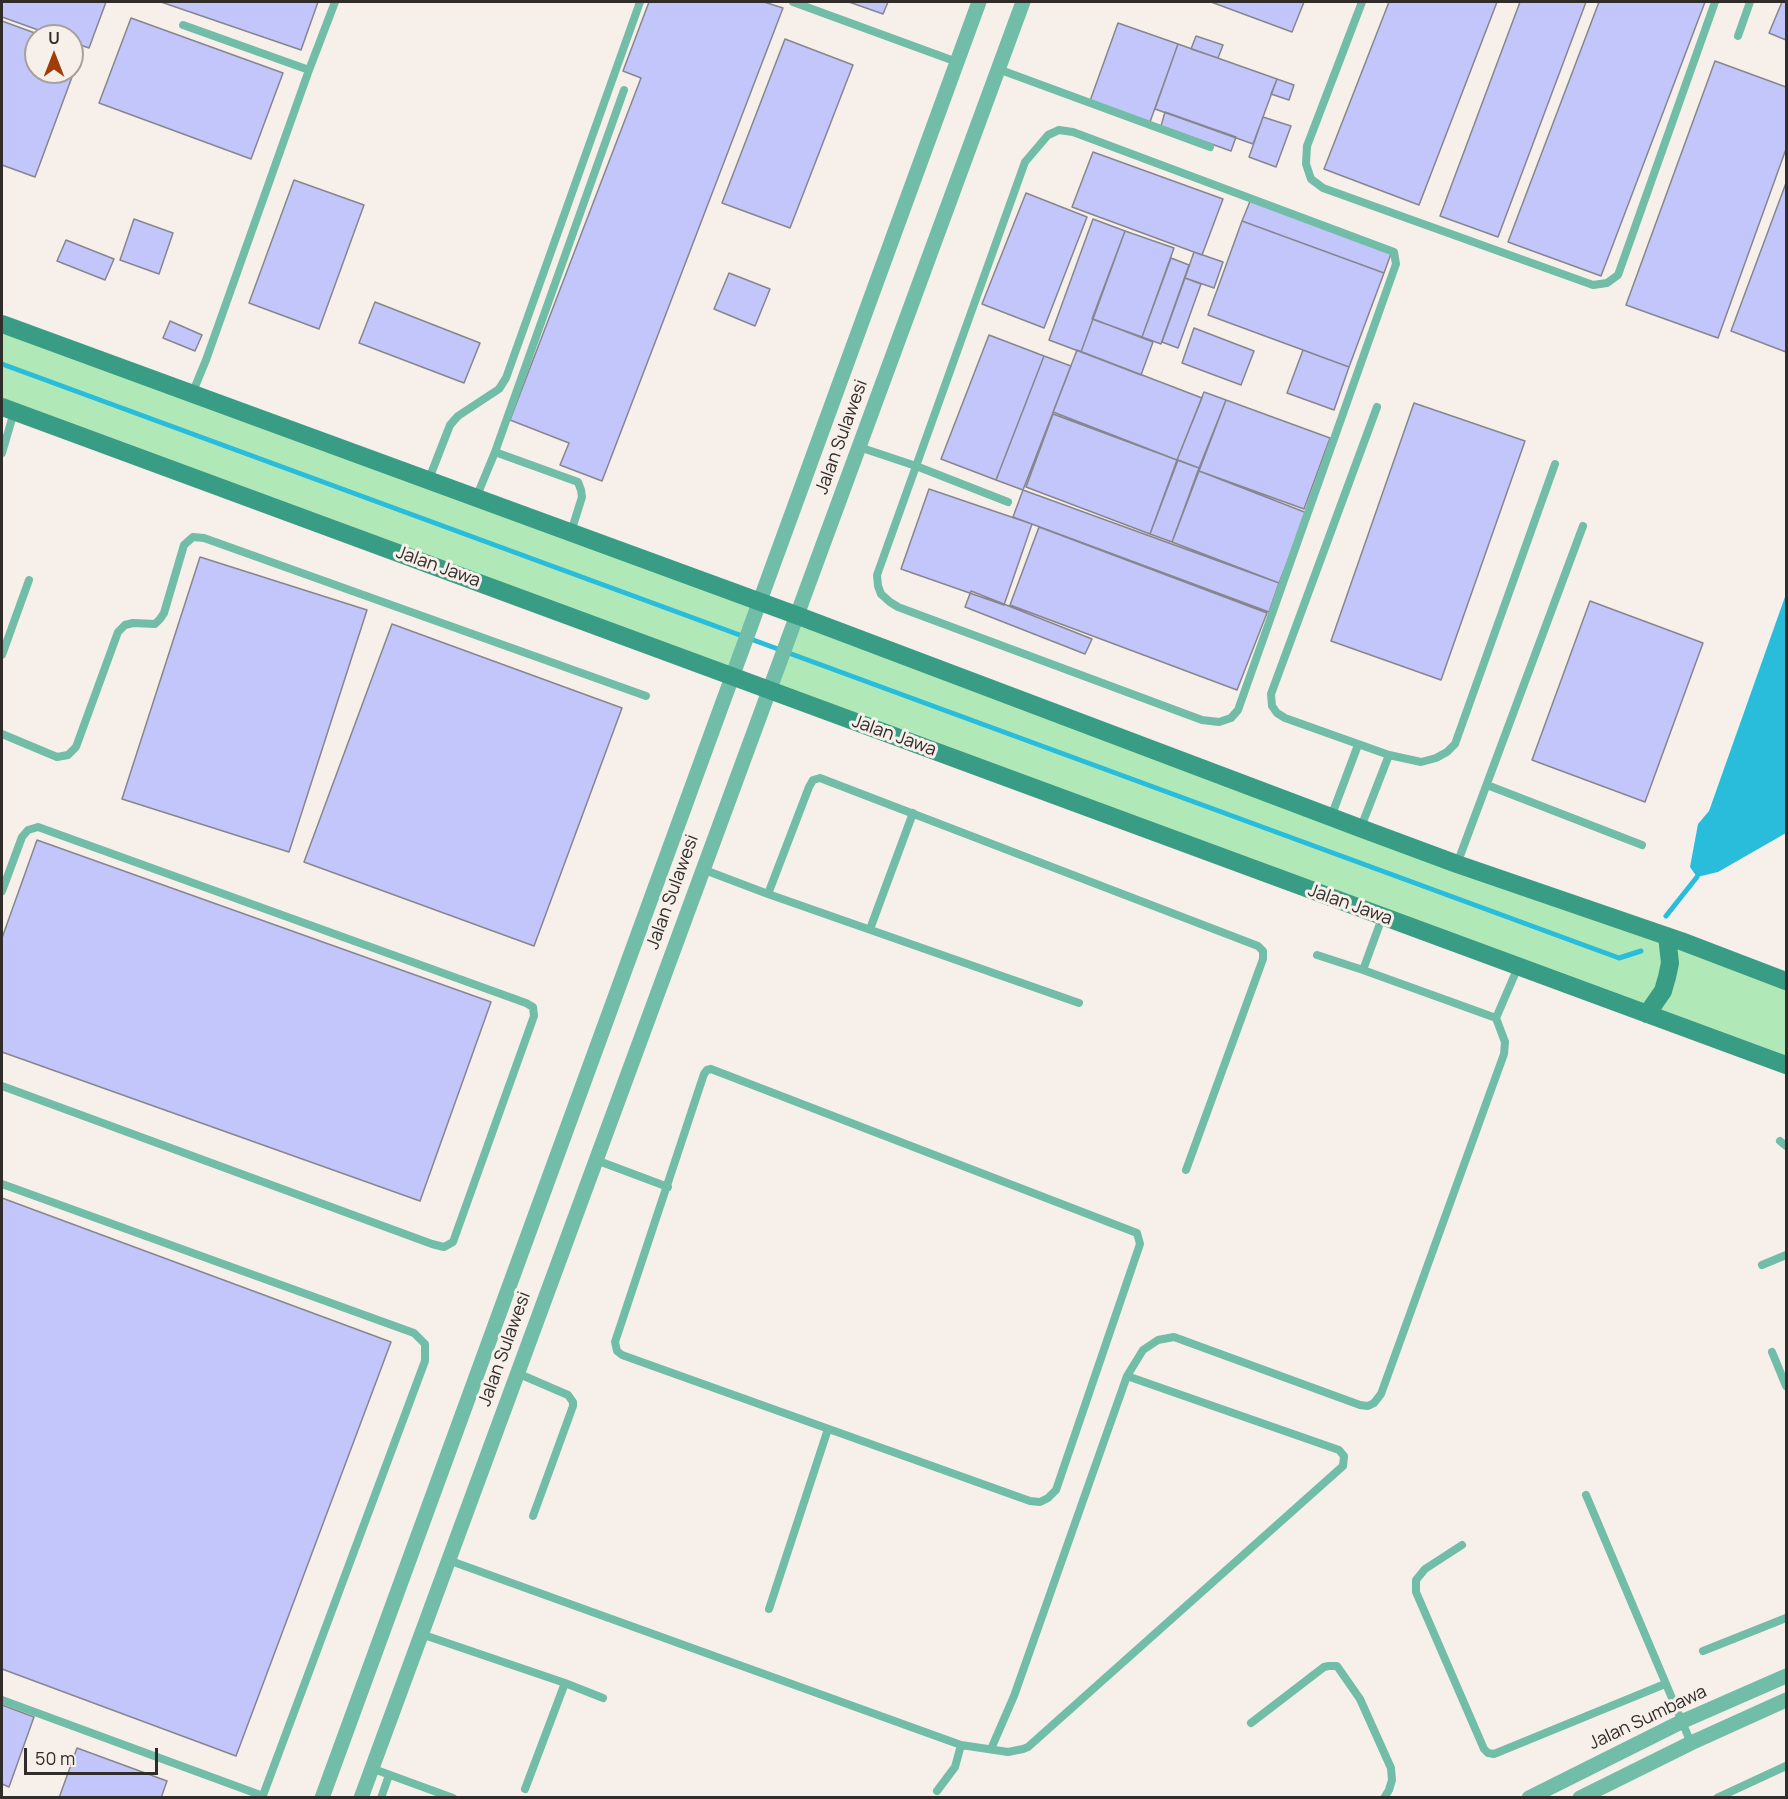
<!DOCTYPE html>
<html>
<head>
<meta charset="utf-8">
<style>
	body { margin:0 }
	#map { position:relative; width:1788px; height:1799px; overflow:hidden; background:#f7efe9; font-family:Manrope,sans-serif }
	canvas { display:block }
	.frame { position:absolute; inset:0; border:3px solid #2f2c2a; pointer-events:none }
	.north { position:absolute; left:24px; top:24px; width:60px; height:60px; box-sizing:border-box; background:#f7efe9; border:2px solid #a7a19d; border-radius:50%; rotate:0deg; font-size:16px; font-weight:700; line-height:24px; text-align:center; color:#2f2c2a }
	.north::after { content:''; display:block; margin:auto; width:21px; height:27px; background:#a13d08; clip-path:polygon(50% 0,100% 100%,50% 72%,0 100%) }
	.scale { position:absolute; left:24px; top:1748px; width:134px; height:27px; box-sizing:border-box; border:3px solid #2f2c2a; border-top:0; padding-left:8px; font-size:18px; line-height:21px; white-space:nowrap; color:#2f2c2a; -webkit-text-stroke:4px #f7efe9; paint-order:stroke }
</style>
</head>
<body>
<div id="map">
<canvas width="1788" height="1799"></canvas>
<div class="frame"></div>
<div class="north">U</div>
<div class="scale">50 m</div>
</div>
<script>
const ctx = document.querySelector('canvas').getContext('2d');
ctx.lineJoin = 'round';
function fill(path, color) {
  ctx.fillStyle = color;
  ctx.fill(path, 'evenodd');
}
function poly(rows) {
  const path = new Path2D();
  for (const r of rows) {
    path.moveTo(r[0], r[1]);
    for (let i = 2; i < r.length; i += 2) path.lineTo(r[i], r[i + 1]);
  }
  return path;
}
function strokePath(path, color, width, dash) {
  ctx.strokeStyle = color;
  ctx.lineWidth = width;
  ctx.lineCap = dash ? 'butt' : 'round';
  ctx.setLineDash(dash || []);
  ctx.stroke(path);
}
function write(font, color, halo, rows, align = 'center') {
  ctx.font = font + ' Manrope,sans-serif';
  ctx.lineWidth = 6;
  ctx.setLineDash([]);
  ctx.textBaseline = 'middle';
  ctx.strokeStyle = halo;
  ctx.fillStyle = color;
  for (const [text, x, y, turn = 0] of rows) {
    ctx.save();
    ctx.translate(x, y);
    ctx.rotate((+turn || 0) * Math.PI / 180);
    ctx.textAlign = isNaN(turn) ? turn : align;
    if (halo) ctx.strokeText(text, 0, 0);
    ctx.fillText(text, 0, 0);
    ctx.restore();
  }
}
fill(poly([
	[2,324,759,601,732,675,2,407],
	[796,615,1786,984,1786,1065,768,689]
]), '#b0e9b7');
fill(poly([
	[1786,594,1786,833,1718,872,1697,877,1690,867,1698,824,1709,811]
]), '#29bddb');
strokePath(poly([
	[2,364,1619,958,1641,951],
	[1666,916,1697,877]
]), '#29bddb', 5);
const building = poly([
	[2,2,106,2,89,48,72,42,72,36,55,36,2,17,2,2],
	[161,2,318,2,301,50,161,2],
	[649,2,764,2,783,8,602,481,560,465,569,443,510,420,641,78,623,71,649,2],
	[849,2,888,2,883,14,849,2],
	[1211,2,1304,2,1292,32,1211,2],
	[1389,2,1497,2,1419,205,1324,169,1389,2],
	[1520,2,1586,2,1498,237,1440,216,1520,2],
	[1599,2,1705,2,1601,276,1508,242,1599,2],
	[1782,2,1786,2,1786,40,1769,33,1782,2],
	[131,18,283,73,251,159,99,103,131,18],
	[2,21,43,36,36,36,36,72,72,72,72,47,82,50,35,177,2,165,2,21],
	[1118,23,1178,44,1150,122,1090,101,1118,23],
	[1196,36,1223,45,1218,58,1191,49,1196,36],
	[785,39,853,65,790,228,722,203,785,39],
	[1178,44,1277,79,1253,144,1155,109,1178,44],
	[1715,61,1786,87,1786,149,1718,338,1626,305,1715,61],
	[1277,79,1294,85,1289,100,1271,94,1277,79],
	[1165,112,1236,137,1231,151,1161,126,1165,112],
	[1263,117,1291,126,1276,167,1249,157,1263,117],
	[1093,152,1223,199,1202,255,1072,207,1093,152],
	[294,180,364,205,319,329,249,303,294,180],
	[1786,183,1786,352,1731,331,1786,183],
	[1026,193,1087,217,1044,328,982,304,1026,193],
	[1251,199,1392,251,1384,273,1242,221,1251,199],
	[134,219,173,233,159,274,120,260,134,219],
	[1093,219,1125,231,1081,352,1049,340,1093,219],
	[1242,221,1384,273,1349,367,1208,315,1242,221],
	[1125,231,1174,248,1142,337,1092,319,1125,231],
	[66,240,114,259,105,280,57,261,66,240],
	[1194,252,1223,262,1214,288,1185,278,1194,252],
	[1171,258,1189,265,1161,344,1142,337,1171,258],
	[729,273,770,289,755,326,714,309,729,273],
	[1185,278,1201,284,1178,348,1162,342,1185,278],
	[375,302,480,343,464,383,359,343,375,302],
	[1093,319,1153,342,1141,375,1081,352,1093,319],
	[170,321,202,335,195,351,163,338,170,321],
	[1194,328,1254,351,1241,385,1182,363,1194,328],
	[989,335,1044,356,996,480,941,459,989,335],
	[1077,350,1202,398,1177,460,1053,412,1077,350],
	[1303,350,1349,367,1334,410,1287,393,1303,350],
	[1044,356,1071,366,1023,490,996,480,1044,356],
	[1204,392,1226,400,1199,468,1177,460,1204,392],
	[1226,400,1330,438,1304,509,1199,471,1226,400],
	[1414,403,1525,441,1441,680,1331,641,1414,403],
	[1053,414,1177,460,1150,534,1026,487,1053,414],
	[1178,460,1199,468,1172,542,1150,534,1178,460],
	[1199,471,1307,513,1279,583,1172,542,1199,471],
	[929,489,1032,524,1004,605,901,569,929,489],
	[1023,490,1279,583,1269,612,1013,517,1023,490],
	[1039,527,1267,613,1237,690,1010,605,1039,527],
	[200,557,367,610,289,852,122,799,200,557],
	[971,591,1092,639,1085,654,965,607,971,591],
	[1590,601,1703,643,1645,802,1532,760,1590,601],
	[392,624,622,708,534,946,304,862,392,624],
	[37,840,491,1002,420,1201,2,1052,2,938,37,840],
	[2,1198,391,1342,236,1756,2,1669,2,1198],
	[2,1705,34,1717,9,1787,2,1784,2,1705],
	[77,1748,167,1781,161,1798,59,1798,77,1748]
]);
fill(building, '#c3c6fb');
strokePath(building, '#86868e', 1.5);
strokePath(poly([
	[793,2,957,62],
	[1362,2,1307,146,1306,164,1311,179,1323,188,1593,285,1607,283,1618,275,1715,2],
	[183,25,309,70],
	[1738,36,1750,2],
	[998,69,1210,147],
	[1059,130,1073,132,1394,252,1396,264,1238,710,1231,718,1219,722,1202,720,898,607,890,602,881,594,878,586,877,575,1025,162,1048,135,1059,130],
	[192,394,206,360,309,70,335,2],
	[1377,407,1271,694,1272,706,1277,713,1285,718,1389,755,1421,762,1436,758,1447,752,1455,744,1555,464],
	[859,447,916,466,1008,502],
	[2,453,14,412],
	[429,479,450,425,458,416,499,389,506,378,640,2],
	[476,498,495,452],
	[571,532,582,497,581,490,578,482,495,452,624,90],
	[2,655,29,580],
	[2,734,57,757,68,755,76,747,118,632,125,625,133,623,155,624,160,619,164,613,184,545,193,537,204,538,646,696],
	[1487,785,1642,845],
	[1331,817,1358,745],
	[1361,827,1389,755],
	[1457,864,1583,526],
	[702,869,768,894,1079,1003],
	[2,891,22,837,28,830,38,827,526,1003,533,1007,534,1016,453,1242,444,1247,432,1244,2,1086],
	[768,894,809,787,813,780,820,778,1258,946,1263,951,1263,959,1186,1170],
	[870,929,913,813],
	[1363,970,1382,918],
	[1496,1018,1518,967],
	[711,1069,1137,1233,1140,1244,1056,1490,1048,1498,1040,1502,1030,1501,622,1355,617,1351,615,1342,704,1074,707,1070,711,1069],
	[1780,1141,1786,1146],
	[596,1160,668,1187],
	[2,1184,414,1333,425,1344,425,1361,262,1798],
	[1762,1265,1786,1255],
	[1772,1352,1786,1386],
	[517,1373,568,1395,573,1402,573,1406,533,1516],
	[1586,1495,1691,1743],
	[1462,1545,1425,1569,1416,1580,1416,1592,1484,1749,1488,1753,1494,1754,1665,1684],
	[448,1560,961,1745,955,1767,937,1791],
	[769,1609,828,1429],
	[421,1634,565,1683,603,1698],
	[1703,1651,1786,1618],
	[2,1700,263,1796],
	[1251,1723,1324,1667,1329,1666,1337,1666,1360,1699,1391,1768,1392,1780,1389,1790,1384,1798],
	[961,1745,1008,1752,1023,1749,1028,1747,1343,1466,1344,1456,1339,1450,1127,1376],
	[991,1749,1014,1696,1127,1376,1143,1350,1158,1340,1174,1337,1360,1405,1368,1406,1374,1403,1381,1394,1504,1054,1505,1042,1496,1018,1363,970,1317,955],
	[371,1768,453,1798],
	[525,1789,565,1683],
	[381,1798,389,1775],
	[1717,1798,1786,1766]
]), '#71bda7', 8);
strokePath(poly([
	[322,1798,979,2],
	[361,1798,1023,2],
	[1529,1798,1681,1722,1786,1676],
	[1580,1798,1691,1743,1786,1700]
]), '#71bda7', 15);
strokePath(poly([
	[2,324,796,615,1360,828,1457,864,1681,941,1786,981],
	[2,407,1786,1065],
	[1647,1014,1663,991,1667,977,1670,963,1667,936]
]), '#399d85', 18);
write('18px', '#2f2c2a', '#f7efe9', [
	["Jalan Sulawesi",842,437,-70],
	["Jalan Jawa",438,567,20],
	["Jalan Jawa",894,736,20],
	["Jalan Sulawesi",673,892,-70],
	["Jalan Jawa",1350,905,20],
	["Jalan Sulawesi",505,1349,-70],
	["Jalan Sumbawa",1648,1718,-25]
]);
</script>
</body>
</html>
